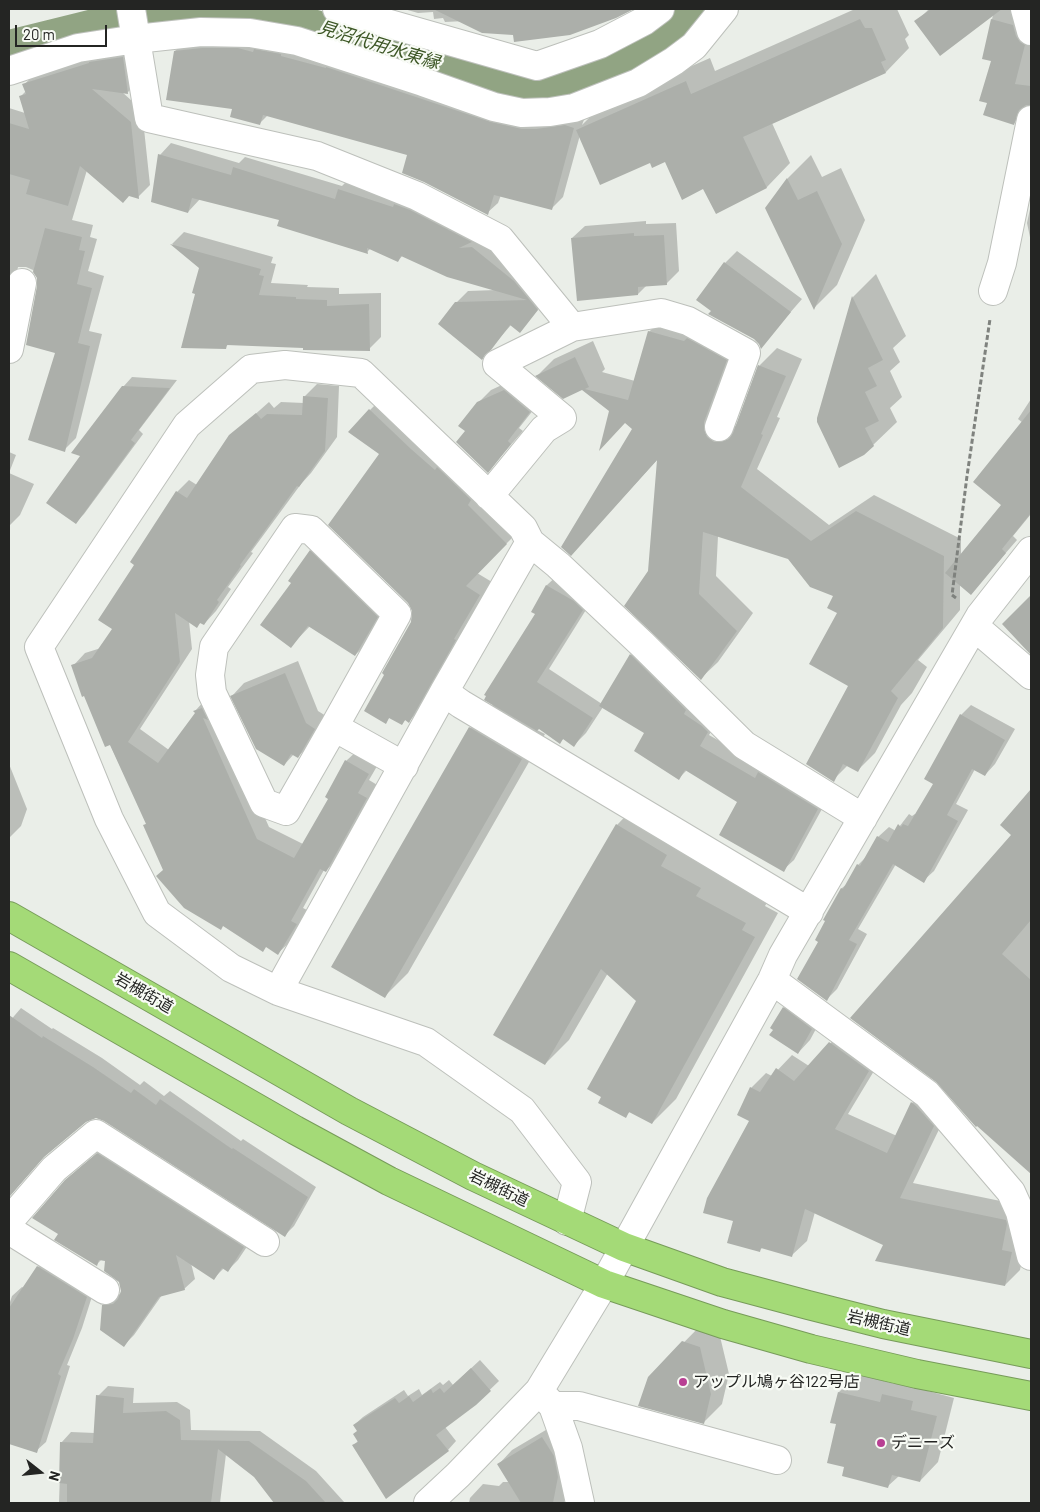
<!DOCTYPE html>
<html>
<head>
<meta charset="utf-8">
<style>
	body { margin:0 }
	#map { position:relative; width:1040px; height:1512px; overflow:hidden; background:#eaeee8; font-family:Barlow,sans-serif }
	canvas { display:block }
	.frame { position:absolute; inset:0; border:10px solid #242523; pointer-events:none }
	.north { position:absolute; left:15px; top:1447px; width:50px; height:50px; -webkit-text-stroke:4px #f8fbf5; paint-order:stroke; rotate:106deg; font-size:14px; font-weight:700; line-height:20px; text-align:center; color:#242523 }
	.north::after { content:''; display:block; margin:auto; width:18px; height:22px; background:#242523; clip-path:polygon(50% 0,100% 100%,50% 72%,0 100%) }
	.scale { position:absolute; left:15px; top:25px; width:92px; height:22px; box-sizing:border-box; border:2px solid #242523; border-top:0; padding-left:6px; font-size:15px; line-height:18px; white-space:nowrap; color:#242523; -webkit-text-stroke:4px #f8fbf5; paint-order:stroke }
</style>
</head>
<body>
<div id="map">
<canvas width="1040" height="1512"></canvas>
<div class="frame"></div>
<div class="north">N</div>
<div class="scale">20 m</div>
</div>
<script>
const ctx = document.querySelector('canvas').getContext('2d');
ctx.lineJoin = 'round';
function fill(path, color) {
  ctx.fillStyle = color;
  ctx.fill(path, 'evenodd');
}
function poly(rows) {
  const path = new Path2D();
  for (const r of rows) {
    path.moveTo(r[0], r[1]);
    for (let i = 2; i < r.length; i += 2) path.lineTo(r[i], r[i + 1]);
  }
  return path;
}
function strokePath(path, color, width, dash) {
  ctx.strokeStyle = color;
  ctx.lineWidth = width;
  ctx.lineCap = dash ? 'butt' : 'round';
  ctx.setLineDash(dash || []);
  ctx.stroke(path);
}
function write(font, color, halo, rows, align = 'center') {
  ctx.font = font + ' Barlow,"Noto Sans JP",sans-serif';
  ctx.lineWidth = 4.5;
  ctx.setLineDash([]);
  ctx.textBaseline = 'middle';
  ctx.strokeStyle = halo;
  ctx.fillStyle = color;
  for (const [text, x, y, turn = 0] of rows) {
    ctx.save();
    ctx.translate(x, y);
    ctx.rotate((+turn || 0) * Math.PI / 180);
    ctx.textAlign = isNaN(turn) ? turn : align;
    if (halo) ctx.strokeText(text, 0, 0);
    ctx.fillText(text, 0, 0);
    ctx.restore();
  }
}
fill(poly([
	[404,9,628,9,624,13,445,22,443,18,434,19,433,12,418,13],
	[855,9,897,9,909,35,905,39,909,48,886,72,772,123,790,163,767,187,716,212,704,188,666,160,650,161,580,135,563,197,552,208,501,195,498,203,487,213,408,154,268,115,260,123,234,108,175,51,186,40,213,37,585,117,582,125,601,106,710,58,715,71],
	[929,9,1026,9,1031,24,1031,104,1014,123,988,103,992,60,983,58,993,15,916,22],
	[135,45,139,81,127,93,122,92,142,110,150,185,138,197,87,170,72,220,93,225,90,237,97,239,88,271,104,276,89,331,102,334,76,438,64,450,56,353,39,286,38,277,33,270,26,267,18,267,9,316,9,108,25,113,20,97,26,91,24,85,36,72],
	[171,143,239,163,245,157,342,186,350,178,484,236,548,298,519,331,511,325,482,358,456,303,468,291,496,290,403,255,398,261,371,248,367,252,281,219,200,199,188,212,160,155],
	[811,155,822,177,841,168,865,220,837,285,814,308,766,208,788,178],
	[1031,204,1031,242,1027,223],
	[646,221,646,224,676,223,679,271,666,284,647,285,638,294,572,238,585,226],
	[184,232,273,257,271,263,276,264,271,283,308,285,307,287,339,288,339,294,381,293,381,337,369,349,229,344,225,347,197,293,201,268,172,244],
	[737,251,802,299,761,346,754,338,712,310,725,263],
	[876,274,906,336,893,348,900,362,890,371,902,397,890,408,897,422,873,445,819,422,853,297],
	[666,314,743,343,732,425,737,426,760,365,777,348,802,359,777,417,780,418,757,469,829,525,874,495,961,539,961,556,1003,505,1023,423,1018,419,1031,399,1031,514,1013,536,1017,540,971,593,960,584,960,610,918,660,927,667,912,693,901,705,875,753,858,770,848,765,833,780,850,685,835,595,789,558,718,536,716,576,753,613,718,662,701,678,650,571,658,459,571,554,634,429,582,389,537,376,554,359,593,341,605,369,602,372,635,381,649,332],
	[132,377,177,380,139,430,143,434,84,514,76,522,82,456,123,387],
	[517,378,542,399,519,428,523,431,488,471,466,431,478,403,491,390],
	[317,384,339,386,337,437,311,473,301,484,251,552,253,553,228,587,231,589,216,611,204,624,201,622,197,626,189,621,192,649,140,729,169,750,197,712,195,711,206,699,217,709,269,827,303,844,330,799,346,761,359,749,380,761,369,780,379,786,338,858,326,871,324,870,303,908,309,911,291,941,278,953,164,870,145,825,147,823,73,666,85,653,101,648,113,629,136,564,177,492,189,480,197,485,233,434,269,402,274,408,281,402,304,403,304,397],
	[382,398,519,531,477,573,492,582,465,626,467,627,421,709,409,721,406,719,402,724,390,717,385,722,414,611,370,410],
	[9,452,16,455,9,473,34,484,20,515,9,526],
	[323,539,389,604,368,643,355,655,310,626,291,646,293,583,310,551],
	[560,573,594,597,549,669,602,704,631,655,641,645,718,720,709,735,765,767,828,798,794,860,783,870,739,802,687,770,679,778,646,733,603,707,586,733,574,745,564,738,560,742,539,728,537,730,545,734,408,973,385,996,470,728,494,704,537,614,533,611,547,585],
	[298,661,318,711,326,716,310,744,298,757,294,754,284,765,232,696,244,683],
	[971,705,1015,729,995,764,985,775,975,769,956,804,968,810,934,871,923,881,896,864,858,929,867,934,837,989,827,999,819,941,827,921,825,919,842,888,848,883,858,865,868,855,878,837,889,827,896,831,909,814,912,816,915,814,916,815,935,784,961,715],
	[9,764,27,809,21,826,9,838],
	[1031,791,1031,1172,977,1124,1013,835,1001,825],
	[640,801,769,899,765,906,778,913,676,1099,652,1123,631,1111,625,1116,638,1001,608,973,569,1040,545,1064,617,825],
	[796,996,823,1016,810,1040,798,1053,784,1008],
	[21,1008,52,1029,53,1028,102,1058,140,1085,144,1081,164,1096,170,1091,241,1141,243,1139,316,1187,294,1226,285,1235,105,1120,96,1117,86,1121,48,1152,9,1197,9,1082,24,1060,9,1050,9,1022],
	[845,1028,883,1056,848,1114,897,1136,912,1103,927,1088,948,1111,913,1183,1020,1205,1026,1238,1020,1270,1005,1285,885,1244,815,1212,807,1241,792,1255,763,1247,759,1251,735,1220,751,1121,751,1088,766,1073,772,1076,792,1055,809,1066],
	[109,1144,254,1236,238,1260,228,1270,224,1268,214,1278,191,1263,195,1279,184,1289,162,1295,134,1335,124,1345,103,1305,114,1295,121,1294,122,1291,120,1282,106,1260,102,1259,96,1265,60,1234,77,1170],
	[47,1257,95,1287,82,1328,67,1365,70,1366,46,1442,36,1451,9,1443,9,1400,16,1378,9,1376,9,1305,12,1296,22,1287,24,1288,38,1267],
	[702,1324,718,1328,729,1374,722,1404,704,1422,649,1378],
	[480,1360,499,1381,475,1404,445,1427,456,1441,448,1450,354,1445,358,1441,358,1431,354,1425,363,1417,404,1390,408,1396,419,1389,422,1395,440,1382,443,1385,449,1380,453,1385],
	[858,1374,895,1384,902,1376,930,1383,928,1391,954,1398,938,1462,920,1481,899,1476,888,1486,846,1466,838,1423,839,1392],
	[108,1386,134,1388,133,1403,177,1402,190,1410,191,1430,260,1431,316,1471,345,1503,276,1503,255,1476,226,1454,220,1503,59,1503,61,1443,71,1432,95,1433,98,1396],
	[556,1424,572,1462,564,1503,469,1503,470,1498,483,1484,499,1486,503,1482,510,1482,499,1464,512,1450]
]), '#0003');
strokePath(poly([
	[9,46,114,20,276,14,517,87,547,89,594,78,645,54,685,23,698,9]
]), '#91a483', 32);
fill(poly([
	[433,9,634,9,616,18,570,35,514,42,513,35,482,33],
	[931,9,1002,9,940,56,914,21],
	[860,19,865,28,872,28,886,60,881,62,886,73,743,137,767,188,716,214,703,189,682,200,665,162,652,168,650,163,600,185,576,130,686,81,691,94],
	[991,19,1013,25,1016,36,1020,42,1025,45,1015,84,1031,86,1031,105,1026,105,1019,110,1014,125,983,115,987,103,979,101,991,61,982,59],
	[202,48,238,48,253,52,254,49,281,54,281,56,326,68,326,67,491,122,522,129,536,129,565,125,574,128,552,210,494,195,488,215,424,182,402,173,407,155,263,115,260,125,230,117,232,109,166,100,174,51],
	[123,57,128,94,92,89,131,122,139,199,129,196,123,203,80,166,68,206,26,194,30,180,9,174,9,123,29,129,19,96,26,94,22,84,89,63,89,62],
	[158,154,231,175,233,167,335,199,338,189,393,207,394,204,410,210,472,242,459,248,472,247,514,281,538,310,520,333,510,325,491,350,485,355,482,360,438,324,455,302,527,300,447,277,401,256,398,262,367,248,368,254,277,226,279,220,192,198,188,213,151,202],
	[787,178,798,200,817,191,842,244,814,310,765,208],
	[45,228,82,237,79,250,85,251,77,284,92,288,78,343,90,346,65,452,28,440,55,353,26,345,37,286,37,278,33,272],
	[634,233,634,236,664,235,667,285,638,287,638,295,577,301,571,238],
	[170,244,261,269,259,275,264,276,259,295,296,297,296,299,327,300,327,306,369,304,370,351,303,350,303,348,227,345,226,349,181,348,195,294,192,293,199,268],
	[724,262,791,312,761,349,759,344,754,339,708,314,711,311,696,300],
	[852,296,883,360,868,368,877,386,865,392,879,421,865,428,874,446,864,455,839,468,817,422,817,418],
	[648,331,684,341,687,338,727,360,704,422,704,429,707,437,714,442,721,442,729,439,733,433,758,365,786,376,761,434,763,435,741,487,811,541,856,511,944,556,943,628,891,691,898,698,858,772,843,764,834,782,806,764,848,686,809,664,837,613,827,608,833,596,810,587,788,559,703,532,699,594,737,631,701,680,624,606,648,571,657,460,571,556,561,547,632,429,625,423,599,451,609,411,582,390,563,399,535,376,575,357,589,387,585,389,628,400],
	[122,386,170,388,131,440,135,443,76,524,46,503,80,456,71,453],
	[504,390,530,412,508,441,511,444,488,473,456,442,465,431,458,426,477,402],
	[303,396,328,398,325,451,299,487,297,486,240,565,241,566,217,600,219,602,204,625,200,623,197,628,175,613,180,662,128,742,158,763,195,713,193,711,202,708,208,720,203,718,257,839,294,858,328,799,325,797,345,760,369,774,358,793,367,798,326,872,320,869,291,921,297,924,278,955,266,947,263,952,223,926,221,930,184,908,156,876,163,870,143,825,146,824,110,745,105,747,84,696,82,697,71,665,92,658,112,629,98,620,134,565,130,562,176,491,187,498,229,435,256,413,261,419,267,414,302,415],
	[369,409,411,449,435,470,437,467,471,500,468,505,507,544,466,586,480,595,454,639,456,640,409,723,405,720,402,725,389,718,386,724,364,711,384,675,382,673,411,622,412,611,408,603,328,525,379,454,348,432],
	[1031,410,1031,513,1002,549,1006,553,971,595,945,573,1001,505,973,482],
	[310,550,378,617,355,656,308,626,291,648,260,625,291,583,288,581],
	[546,585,574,601,583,610,537,682,593,718,574,747,563,739,560,744,539,729,537,731,484,700,486,696,484,695,535,614,531,612],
	[1031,595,1031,655,1002,624],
	[630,654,686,710,684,714,702,726,708,732,700,746,755,778,758,772,818,809,784,872,719,835,737,802,685,770,679,780,634,751,644,733,599,706],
	[285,673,306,723,315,729,298,758,291,754,284,766,256,749,230,696],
	[960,714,1005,740,985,776,972,769,947,815,958,821,924,883,893,864,849,940,857,944,827,1001,797,979,818,942,815,940,825,921,823,920,841,888,843,889,857,864,860,866,877,836,888,842,898,824,901,827,903,824,908,826,933,784,924,779],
	[469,727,522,759,385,998,331,967],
	[1031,789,1031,920,1002,954,1031,980,1031,1174,977,1126,976,1127,936,1082,850,1018,1011,835,1000,825],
	[616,824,667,855,661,866,701,888,696,896,746,923,742,930,755,937,652,1124,629,1112,626,1118,598,1103,601,1097,587,1089,636,1001,601,969,545,1065,493,1035],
	[783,1007,812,1029,798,1054,769,1035,773,1030,770,1028],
	[9,1015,42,1038,43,1036,93,1067,131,1093,134,1089,156,1105,160,1099,232,1149,233,1148,308,1197,285,1237,104,1121,96,1118,86,1122,44,1157,9,1197],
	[829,1042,869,1071,835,1129,887,1153,911,1102,916,1106,934,1126,900,1198,1006,1220,1007,1224,1002,1250,1012,1252,1005,1286,875,1261,883,1245,805,1209,792,1257,761,1248,760,1252,727,1243,733,1221,703,1213,707,1198,749,1121,737,1115,750,1087,760,1092,776,1068,794,1081],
	[97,1153,244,1247,228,1272,222,1268,214,1280,176,1255,185,1290,159,1297,124,1347,100,1330,102,1305,113,1304,118,1299,121,1291,119,1282,104,1271,105,1261,99,1260,97,1266,54,1240,58,1234,32,1218,65,1180],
	[37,1266,87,1297,73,1339,58,1374,61,1376,37,1453,9,1444,9,1308],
	[682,1341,700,1347,711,1394,704,1424,638,1406,648,1377],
	[471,1368,491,1391,476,1405,436,1435,449,1451,386,1499,352,1445,358,1442,353,1434,357,1431,353,1425,395,1398,399,1403,409,1396,413,1402,431,1389,433,1393,440,1388,444,1393],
	[838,1392,880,1402,882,1394,913,1401,911,1410,937,1416,920,1482,892,1475,888,1488,842,1476,844,1467,827,1463,836,1424,830,1423],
	[96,1395,124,1398,123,1413,166,1411,180,1420,181,1440,249,1441,306,1481,326,1503,274,1503,254,1477,218,1449,211,1503,67,1503,67,1484,59,1483,60,1442,93,1443],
	[542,1437,554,1456,558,1477,553,1503,521,1503,497,1464]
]), '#acafaa');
const minor = poly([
	[131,9,149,118,317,156,417,196,500,239,572,327],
	[337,9,537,66,600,44,644,21,660,9],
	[1025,9,1031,31],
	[9,71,78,48,136,39,201,32,250,33,297,41,423,82,494,107,522,113,550,112,574,108,638,83,674,61,694,46,724,9],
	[993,291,1002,263,1031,120],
	[9,349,22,283],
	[489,496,544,429,562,418,497,364,572,327,661,313,688,321,746,353,719,427],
	[975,627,1031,675],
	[444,692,530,542],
	[334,727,286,811,264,803,212,693,210,675,214,647,295,528,311,530,397,614,334,727,404,766],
	[772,980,927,1094,1011,1192,1020,1212,1031,1256],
	[278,991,444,692,461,704,809,912],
	[9,1221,54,1169,96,1134,265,1242],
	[567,1221,577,1182,522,1110,426,1042,278,991,231,968,157,913,109,819,39,647,187,425,251,369,285,365,361,373,523,528,530,542,558,565,643,645,744,745,863,818],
	[9,1230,105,1290],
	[541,1393,553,1406,568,1448,580,1503],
	[553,1406,579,1406,777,1460],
	[428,1503,458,1475,539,1391,604,1284,772,980,783,955,980,616,1031,551]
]);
const highway = poly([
	[9,916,349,1111,473,1176,624,1247,722,1282,808,1305,883,1324,1031,1354],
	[9,966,295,1130,389,1181,604,1284,723,1324,811,1349,917,1374,1031,1396]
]);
strokePath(minor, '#bdc0bb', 30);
strokePath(highway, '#779b5a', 30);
strokePath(poly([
	[956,598,952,595,967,476,990,319]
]), '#7f827e', 3, [5, 2.5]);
strokePath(minor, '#fff', 28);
strokePath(highway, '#a4da77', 28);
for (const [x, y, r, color] of [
	[683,1382,5,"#b83f93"],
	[881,1443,5,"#b83f93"]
]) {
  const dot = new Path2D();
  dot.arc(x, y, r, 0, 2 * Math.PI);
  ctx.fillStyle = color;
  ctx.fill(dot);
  strokePath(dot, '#f8fbf5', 2);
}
write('16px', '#242523', '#f8fbf5', [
	["岩槻街道",144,993,30],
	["岩槻街道",499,1188,26],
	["岩槻街道",879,1323,13]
]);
write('16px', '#242523', '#f8fbf5', [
	["アップル鳩ヶ谷122号店",693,1382],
	["デニーズ",891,1443]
], 'left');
write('italic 18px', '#3c5625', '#f8fbf5', [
	["見沼代用水東縁",379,45,17]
]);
</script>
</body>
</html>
